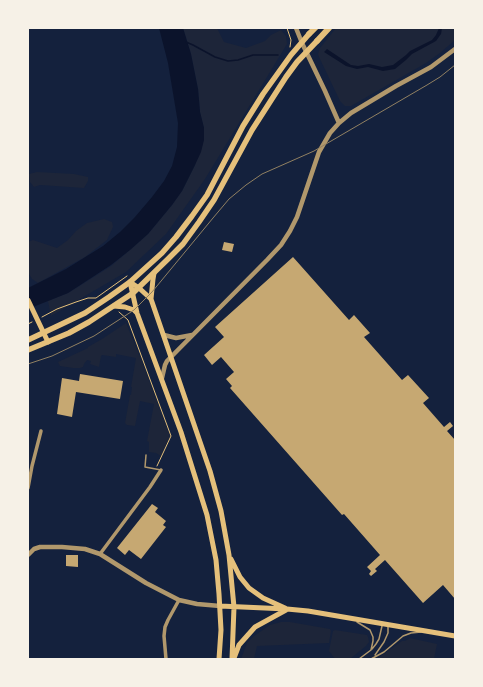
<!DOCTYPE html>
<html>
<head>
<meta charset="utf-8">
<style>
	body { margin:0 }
	#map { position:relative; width:483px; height:687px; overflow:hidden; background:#14213d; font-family:Overpass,sans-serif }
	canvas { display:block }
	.frame { position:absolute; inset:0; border:29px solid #f6f1e7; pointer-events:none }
</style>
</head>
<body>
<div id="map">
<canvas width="483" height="687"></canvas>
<div class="frame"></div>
</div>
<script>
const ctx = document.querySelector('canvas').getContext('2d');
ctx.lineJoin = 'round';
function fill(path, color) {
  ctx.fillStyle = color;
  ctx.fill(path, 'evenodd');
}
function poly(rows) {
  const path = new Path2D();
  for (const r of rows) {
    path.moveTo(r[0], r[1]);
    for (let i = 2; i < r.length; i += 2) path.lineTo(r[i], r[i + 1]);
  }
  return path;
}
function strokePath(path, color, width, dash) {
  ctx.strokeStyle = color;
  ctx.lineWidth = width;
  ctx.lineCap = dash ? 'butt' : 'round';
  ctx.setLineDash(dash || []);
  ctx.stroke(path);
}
fill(poly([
	[183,28,217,28,224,42,246,48,265,41,271,35,281,30,286,36,287,44,205,179,166,234,126,272,51,316,48,301,68,293,81,285,111,266,130,250,148,234,172,205,182,191,195,165,204,128,200,112,198,89,191,54],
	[336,28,455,28,455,40,440,53,426,63,351,106,345,106,340,101,319,57,318,54,320,48],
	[37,172,74,174,88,177,88,181,84,188,40,185,34,187,30,182,29,174],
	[104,219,112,222,113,227,107,240,85,257,38,283,32,279,28,272,28,242,33,240,57,248,68,240,76,231,87,223],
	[126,323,141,359,170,436,161,456,156,453,149,452,149,442,147,441,154,404,140,401,135,426,127,425,125,423,130,395,131,395,132,387,131,387,136,358,116,354,116,357,102,355,101,356,99,367,90,364,91,361,87,360,84,364,83,367,80,368,73,368,60,366,58,362,88,348,88,347,102,339],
	[281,622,290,622,330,629,331,631,329,643,257,646,254,659,241,659,247,643,254,636,270,625],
	[335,630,367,635,368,637,369,642,366,646,350,659,335,659,329,651,333,631],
	[410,638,437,644,434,659,377,659,402,641,405,641]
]), '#1d2539');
fill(poly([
	[159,28,183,28,191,54,198,89,200,112,204,128,204,140,201,152,195,165,182,191,172,205,148,234,130,250,111,265,68,293,28,309,28,288,66,269,103,246,120,232,135,217,152,197,164,181,172,166,177,147,178,123,168,63],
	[439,28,442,28,441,34,436,41,412,54,406,60,395,69,383,71,368,67,357,69,346,66,324,52,327,49,351,65,358,66,369,64,382,67,393,65,406,55,410,51,432,40,436,35]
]), '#0b132b');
strokePath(poly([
	[186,42,193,45,215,57,228,61,238,60,253,55,278,55]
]), '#0b132b', 1.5);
fill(poly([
	[224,242,234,244,232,252,222,250],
	[293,257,349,320,354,315,370,333,364,337,402,380,408,375,429,398,423,403,444,427,450,422,453,426,447,431,455,440,455,599,443,585,423,603,385,560,375,569,377,571,371,576,369,574,371,571,367,567,380,555,344,514,342,515,230,388,232,386,226,379,234,372,221,357,212,365,204,355,224,337,215,327],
	[80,374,123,381,120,399,76,392,72,417,57,414,62,378,79,381],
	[152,504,158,508,155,512,166,521,163,525,166,527,141,559,129,550,125,555,117,548],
	[66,555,78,555,78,567,66,566]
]), '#c6a872');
strokePath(poly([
	[287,28,291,40,290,47],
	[119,312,128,320,171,436,157,466],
	[42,317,57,309,76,302,88,298,96,298,127,276],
	[28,324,32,322]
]), '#e5c07b', 1);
strokePath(poly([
	[146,455,145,467,161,470],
	[357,622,370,630,373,637,373,641,371,650,359,659],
	[372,649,376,644,379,639,382,626],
	[375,655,384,642,388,633,388,626],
	[371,659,384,652,403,636,411,633,421,632]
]), '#b1986c', 1.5);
strokePath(poly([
	[28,488,32,466,41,431],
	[100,554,150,487,161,470],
	[166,659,164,636,165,627,168,620,179,600]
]), '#b1986c', 3.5);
strokePath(poly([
	[296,28,302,43,325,91,339,123],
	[164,335,176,338,192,335],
	[162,378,165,365,167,361,267,260,281,245,290,231,297,217,319,152,330,133,339,123,351,113,396,86,431,67,455,49],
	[28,555,34,549,40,547,62,547,85,549,100,554,146,583,179,600,197,604,220,606]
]), '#b1986c', 4.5);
strokePath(poly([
	[130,282,139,288,151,299,210,471,221,511,229,555,234,607,232,659],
	[130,282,137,313,181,432,207,515,216,560,219,594,221,630,219,659],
	[151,299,153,279,154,273],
	[28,300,48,342],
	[114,306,125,307,134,310,137,313],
	[231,559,240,577,249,588,263,598,285,608],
	[220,606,287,609,308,611,455,636],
	[234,658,239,645,255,627,286,610]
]), '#e5c07b', 5);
strokePath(poly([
	[28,340,85,313,109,297,130,282,162,253,176,237,192,216,207,195,243,126,263,94,291,55,309,34],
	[28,350,69,333,89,322,133,293,168,259,183,244,199,222,214,200,252,130,286,77,297,62,317,41]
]), '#e5c07b', 5.5);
strokePath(poly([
	[309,34,315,28],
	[317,41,329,28]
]), '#e5c07b', 6);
strokePath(poly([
	[28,364,52,356,94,336,134,310,152,292,213,218,229,199,246,185,262,174,314,151,427,85,440,77,455,65]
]), '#918062', 1);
</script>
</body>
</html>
